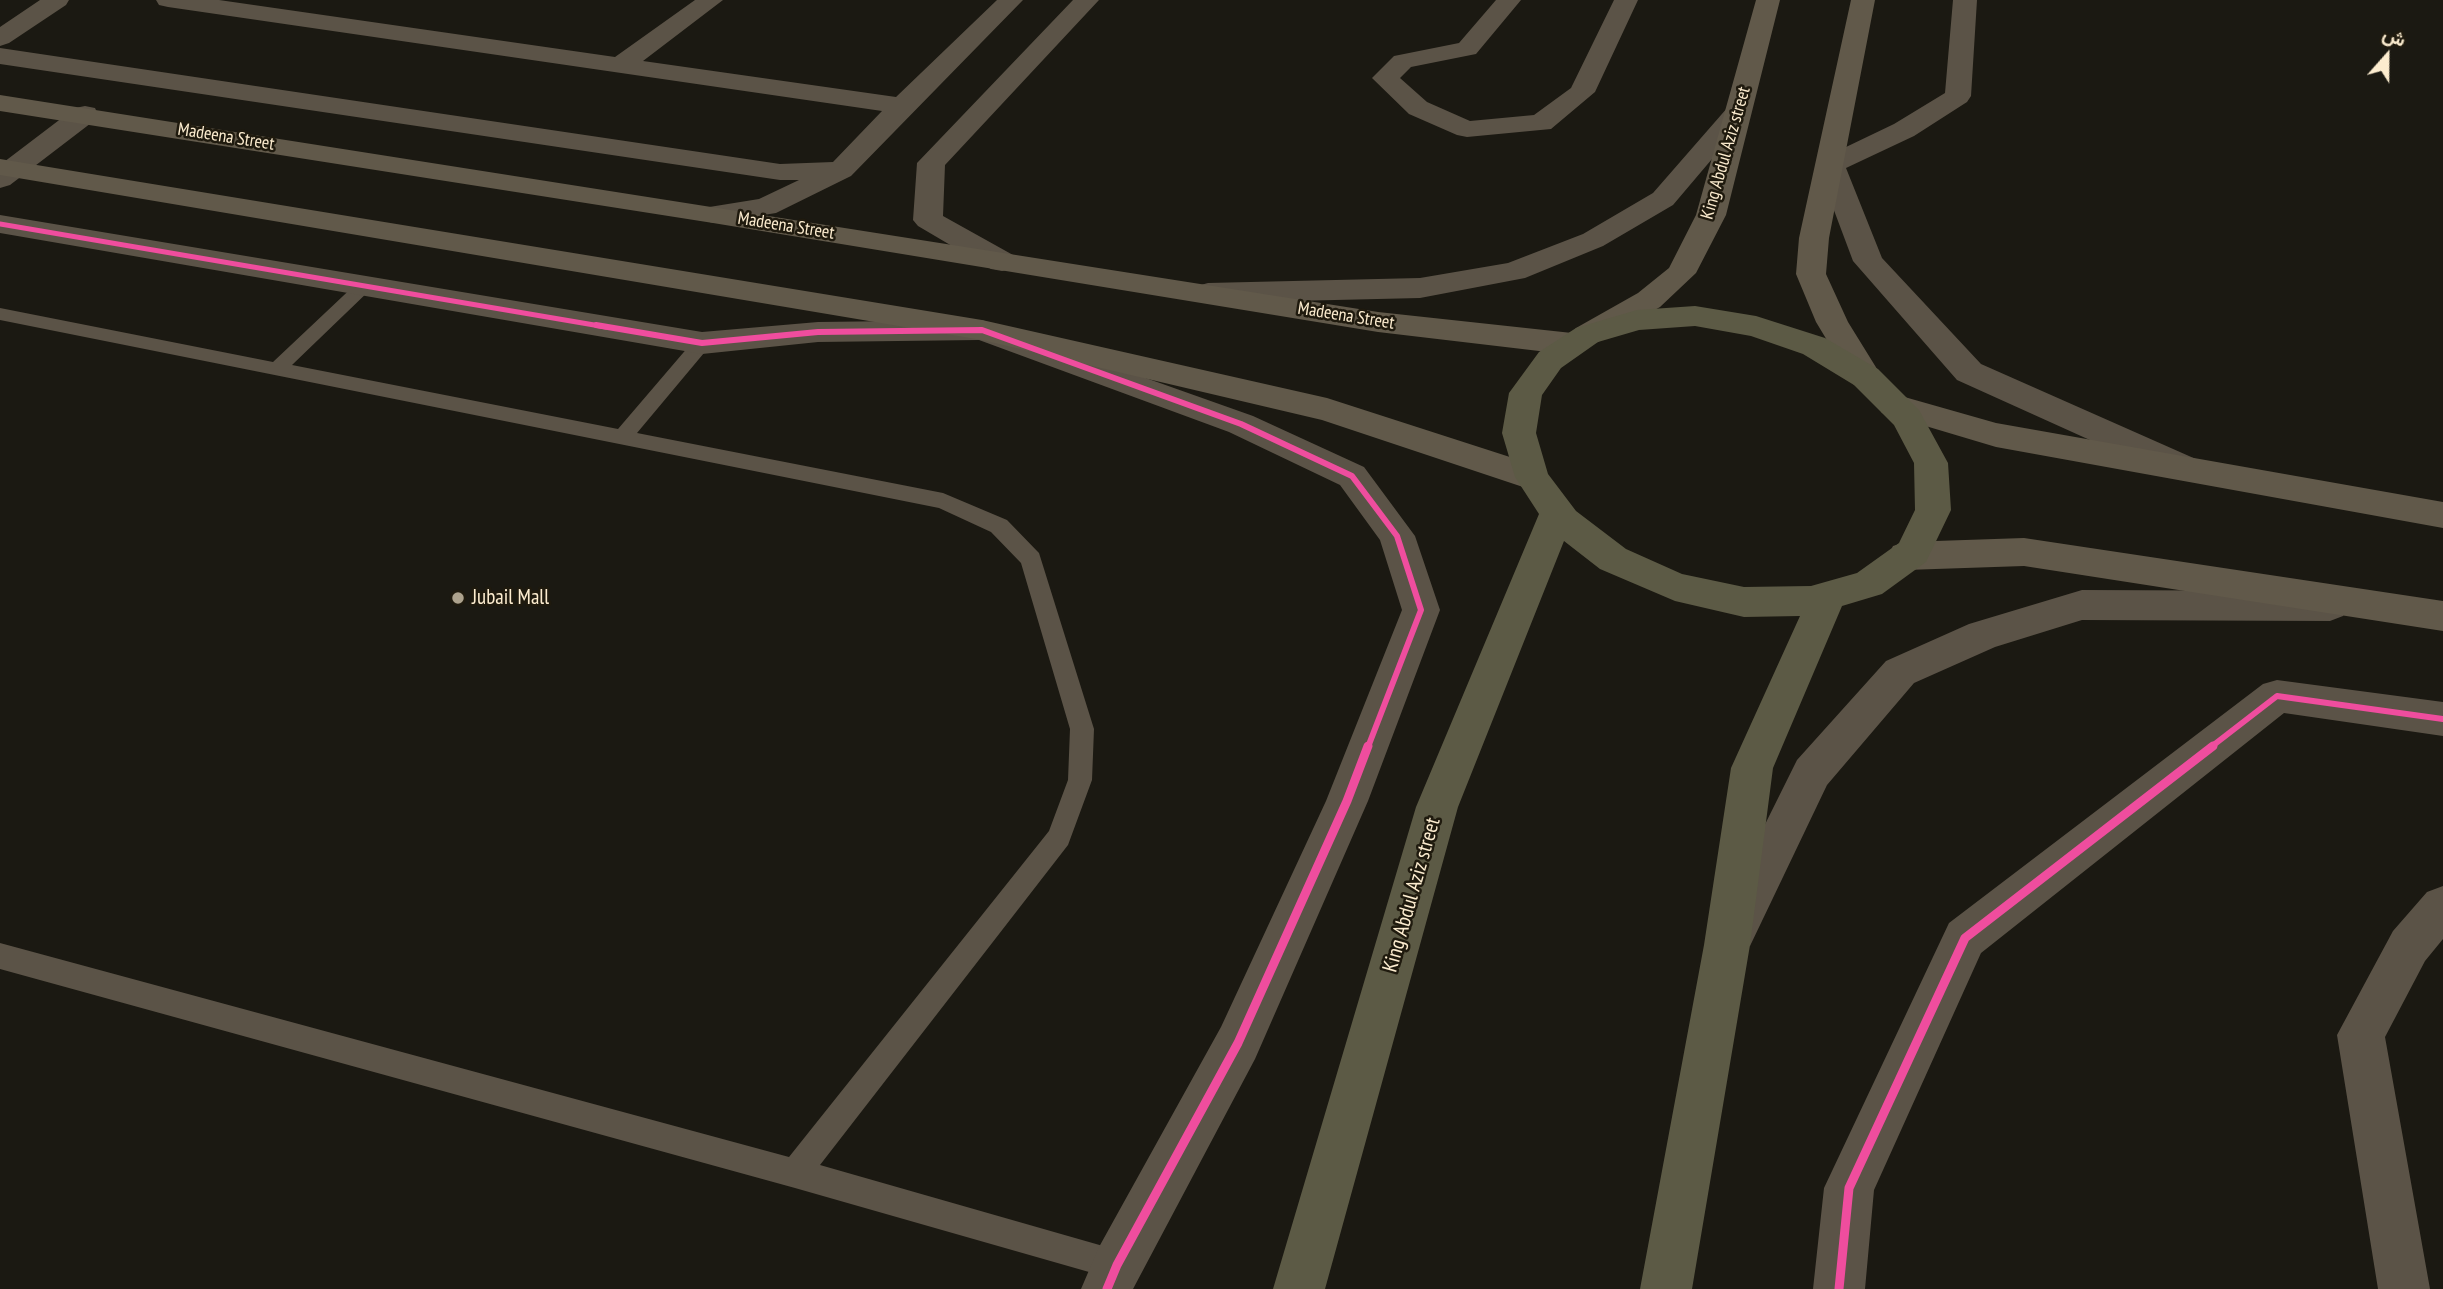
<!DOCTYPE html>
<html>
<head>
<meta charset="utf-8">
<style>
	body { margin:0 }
	#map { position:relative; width:2443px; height:1289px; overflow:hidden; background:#1b1912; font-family:"PT Sans Narrow",Vazirmatn,sans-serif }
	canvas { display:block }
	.north { position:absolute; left:2352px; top:21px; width:70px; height:70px; -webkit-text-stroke:5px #1f1a0e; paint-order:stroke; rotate:21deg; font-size:19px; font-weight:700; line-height:28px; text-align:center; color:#fceccf }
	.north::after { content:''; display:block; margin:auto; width:24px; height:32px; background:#fceccf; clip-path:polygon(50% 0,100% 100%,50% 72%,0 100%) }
</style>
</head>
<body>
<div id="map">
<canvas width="2443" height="1289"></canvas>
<div class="north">ش</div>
</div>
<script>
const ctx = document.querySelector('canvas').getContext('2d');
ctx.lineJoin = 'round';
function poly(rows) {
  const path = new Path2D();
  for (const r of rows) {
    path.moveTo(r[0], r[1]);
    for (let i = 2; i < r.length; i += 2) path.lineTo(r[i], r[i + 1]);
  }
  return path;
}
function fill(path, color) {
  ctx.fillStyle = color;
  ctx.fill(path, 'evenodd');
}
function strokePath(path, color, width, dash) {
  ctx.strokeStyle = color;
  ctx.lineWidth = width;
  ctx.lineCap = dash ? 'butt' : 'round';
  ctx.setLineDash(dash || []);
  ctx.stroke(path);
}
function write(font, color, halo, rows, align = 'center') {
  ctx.font = font + ' "PT Sans Narrow",sans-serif';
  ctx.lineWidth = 5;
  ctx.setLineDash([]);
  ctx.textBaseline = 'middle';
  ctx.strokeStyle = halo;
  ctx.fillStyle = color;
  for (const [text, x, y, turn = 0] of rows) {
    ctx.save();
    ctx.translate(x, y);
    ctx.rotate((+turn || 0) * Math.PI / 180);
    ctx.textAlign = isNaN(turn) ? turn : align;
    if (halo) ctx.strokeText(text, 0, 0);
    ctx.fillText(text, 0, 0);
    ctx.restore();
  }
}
fill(poly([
	[366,278,372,280,375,284,372,288,292,365,618,429,695,339,702,337,709,339,711,343,709,347,637,433,943,493,1007,520,1039,553,1094,729,1092,780,1068,845,820,1165,1117,1250,1128,1254,1132,1265,1128,1276,1117,1280,795,1188,0,969,0,943,789,1157,1049,831,1068,780,1070,729,1021,563,991,532,939,508,0,320,0,308,273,362,360,280,366,278]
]), '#5b5347');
fill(poly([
	[40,0,69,0,66,5,9,43,0,46,0,27,40,0],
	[156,0,219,0,615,57,695,0,723,0,643,61,896,97,997,0,1023,0,851,176,776,213,713,223,703,220,698,214,703,208,759,199,799,180,780,180,0,64,0,48,780,164,833,162,882,111,168,7,159,5,156,0],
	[1073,0,1099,0,945,165,943,216,1013,255,1017,262,1013,269,1002,271,991,269,918,226,913,220,917,163,1073,0],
	[1496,0,1521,0,1476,54,1411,67,1400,78,1427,102,1470,121,1534,115,1571,88,1614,0,1638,0,1595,92,1551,129,1467,137,1457,135,1409,114,1372,78,1394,56,1459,43,1496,0],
	[1953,0,1977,0,1971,96,1967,102,1914,136,1846,168,1882,258,1981,364,2198,460,2203,469,2198,478,2186,481,2174,478,1957,380,1853,261,1817,165,1821,159,1894,124,1945,93,1953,0],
	[1738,105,1748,107,1751,113,1673,205,1603,246,1525,278,1420,298,1208,303,1197,300,1193,293,1197,286,1208,283,1420,278,1508,263,1583,234,1653,193,1728,107,1738,105],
	[85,106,95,108,98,114,95,120,10,185,0,188,0,165,75,108,85,106],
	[0,215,702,332,818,322,982,320,1253,416,1364,467,1415,536,1440,610,1368,801,1255,1059,1133,1289,1081,1289,1099,1247,1221,1027,1326,801,1402,610,1380,540,1340,485,1229,432,979,340,818,342,702,354,0,233,0,215],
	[2082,590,2330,591,2343,596,2349,606,2343,616,2330,621,2082,620,1995,647,1914,683,1827,785,1750,946,1734,952,1718,946,1712,931,1797,760,1886,661,1969,624,2082,590],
	[2277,680,2443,702,2443,736,2284,713,1981,953,1874,1190,1865,1289,1813,1289,1824,1188,1949,923,2263,684,2277,680],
	[2443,886,2443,939,2425,961,2385,1037,2430,1289,2378,1289,2337,1035,2393,931,2427,892,2443,886]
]), '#5b5347');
fill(poly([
	[1756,0,1780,0,1726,215,1696,273,1660,307,1598,342,1588,345,1584,351,1573,355,1378,332,713,223,0,111,0,95,1378,312,1572,333,1576,328,1638,293,1669,268,1696,215,1756,0],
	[1851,0,1875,0,1829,238,1826,274,1848,322,1882,377,1878,385,1866,388,1854,385,1816,322,1796,274,1799,238,1851,0],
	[0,159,982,320,1327,398,1544,468,1549,477,1544,486,1532,490,1322,420,982,340,0,175,0,159],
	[1894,394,1996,423,2443,502,2443,528,1996,447,1882,413,1877,405,1882,397,1894,394],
	[2024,538,2443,601,2443,631,2024,566,1906,570,1893,566,1888,556,1893,546,1906,542,2024,538]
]), '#61594a');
fill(poly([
	[1695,306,1756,316,1825,338,1878,369,1919,410,1948,463,1951,510,1926,562,1882,594,1842,606,1773,768,1750,945,1692,1289,1640,1289,1704,945,1731,768,1800,616,1744,617,1675,601,1600,569,1564,541,1458,807,1325,1289,1273,1289,1416,807,1539,514,1515,477,1502,433,1509,393,1539,352,1576,328,1637,310,1695,306],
	[1695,326,1751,336,1803,354,1854,385,1894,425,1914,463,1915,510,1899,543,1857,573,1811,586,1744,587,1682,574,1626,549,1576,511,1548,474,1536,433,1542,395,1561,368,1598,342,1639,330,1695,326]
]), '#5c5a45');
strokePath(poly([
	[0,224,606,327]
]), '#ef4d9e', 5);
strokePath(poly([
	[596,325,702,343,818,332,982,330,1241,424,1352,476,1397,536,1421,610,1368,747],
	[2211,747,2277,696,2443,719]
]), '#ef4d9e', 6);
strokePath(poly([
	[1107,1289,1117,1265,1238,1043,1347,801,1368,746],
	[1839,1289,1849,1188,1965,938,2213,746]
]), '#ef4d9e', 9);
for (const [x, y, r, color] of [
	[458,598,7,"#ada28d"]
]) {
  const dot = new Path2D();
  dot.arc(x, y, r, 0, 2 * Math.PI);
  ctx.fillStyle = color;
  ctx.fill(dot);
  strokePath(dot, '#1f1a0e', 2.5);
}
write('18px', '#fceccf', '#1f1a0e', [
	["Madeena Street",226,137,9],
	["King Abdul Aziz street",1726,153,-74],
	["Madeena Street",786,226,9],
	["Madeena Street",1346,316,9]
]);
write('21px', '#fceccf', '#1f1a0e', [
	["Jubail Mall",472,598]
], 'left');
write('21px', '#fceccf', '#1f1a0e', [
	["King Abdul Aziz street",1412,895,-74]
]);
</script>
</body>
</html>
